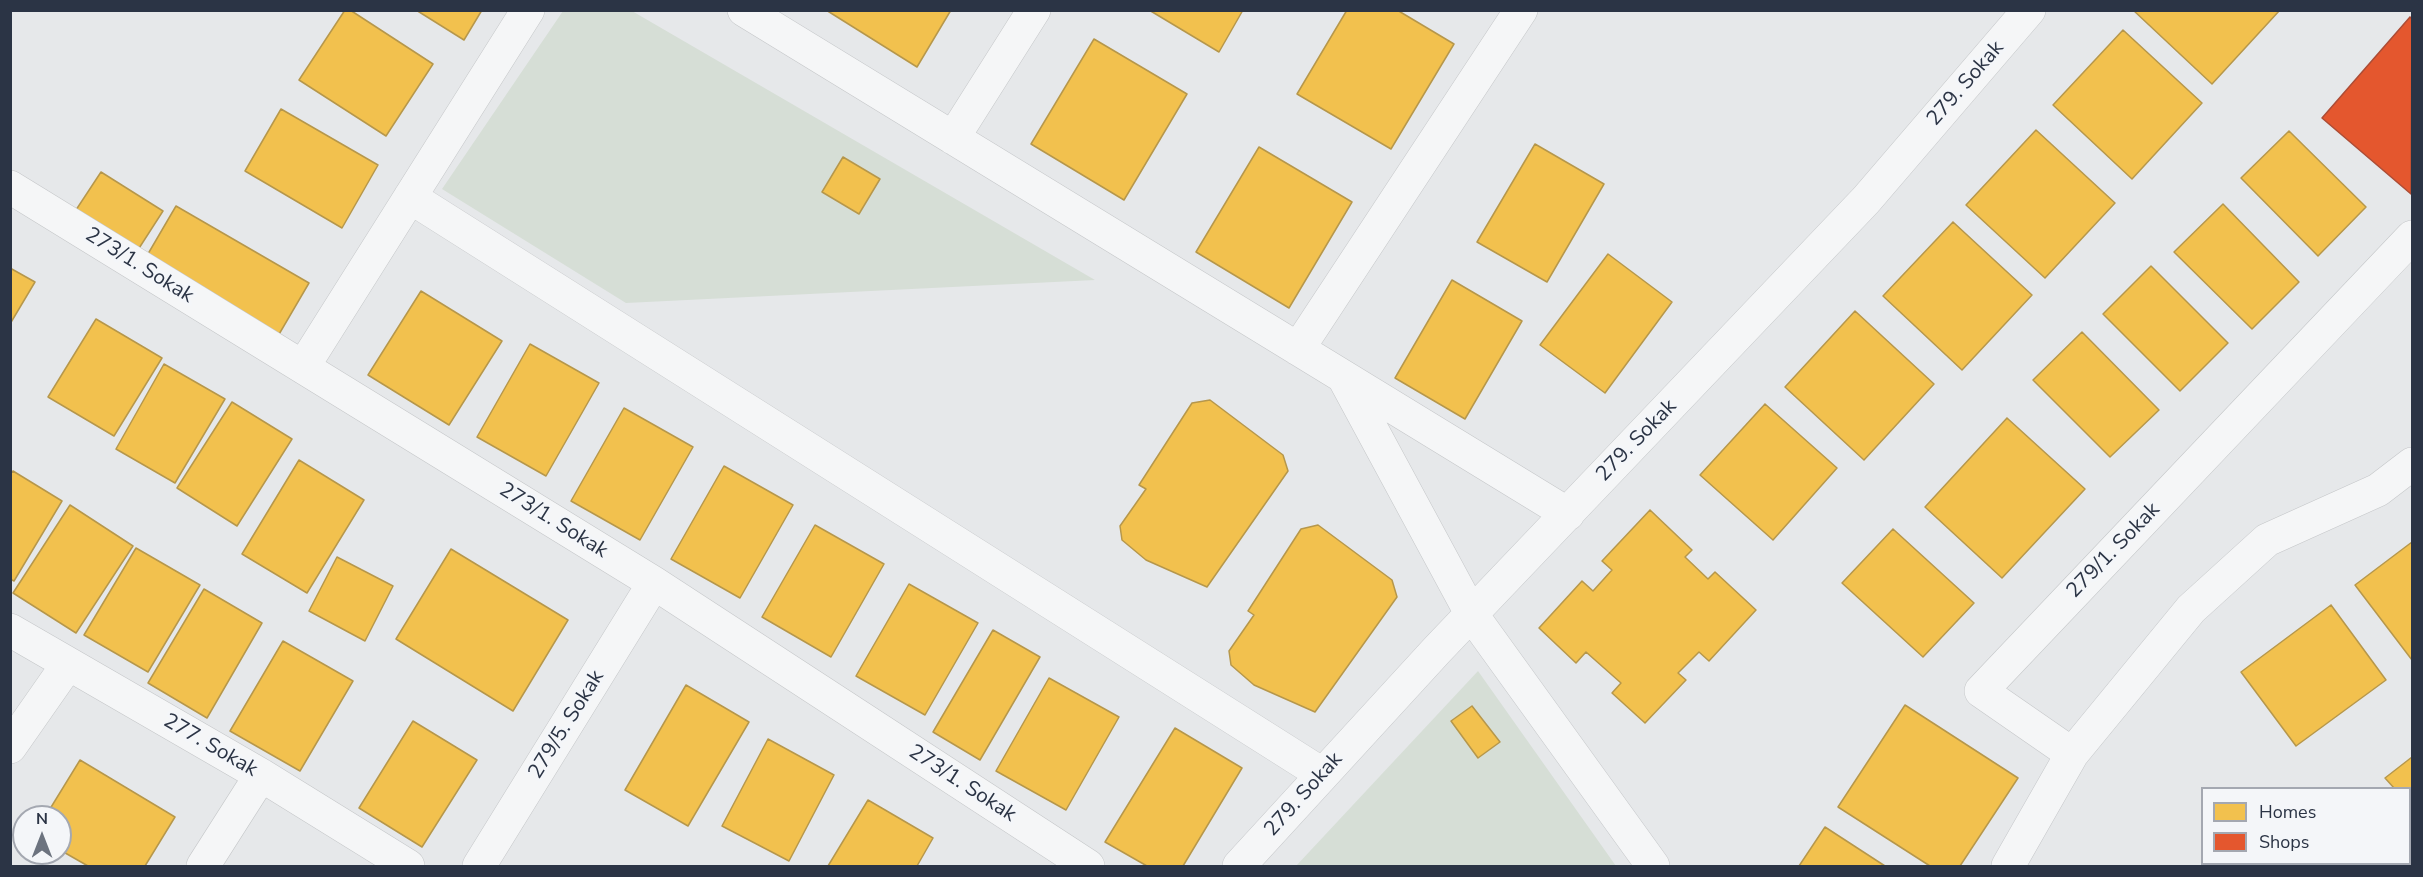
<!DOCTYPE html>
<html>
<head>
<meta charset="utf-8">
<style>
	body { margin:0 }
	#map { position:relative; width:2423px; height:877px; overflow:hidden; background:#e6e8ea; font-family:"Nunito Sans",sans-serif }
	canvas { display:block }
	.frame { position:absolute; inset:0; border:12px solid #2b3445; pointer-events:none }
	.legend { position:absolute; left:2201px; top:787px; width:210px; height:78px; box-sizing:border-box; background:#f4f6f9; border:2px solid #a4a8b1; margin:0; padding:8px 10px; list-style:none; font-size:18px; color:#2b3445 }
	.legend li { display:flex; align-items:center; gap:12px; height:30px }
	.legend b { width:30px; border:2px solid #a4a8b1 }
	.north { position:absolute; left:12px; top:805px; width:60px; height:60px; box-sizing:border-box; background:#f4f6f9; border:2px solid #a4a8b1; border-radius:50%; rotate:0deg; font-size:16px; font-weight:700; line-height:24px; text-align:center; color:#2b3445 }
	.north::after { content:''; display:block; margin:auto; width:21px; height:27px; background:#6c737f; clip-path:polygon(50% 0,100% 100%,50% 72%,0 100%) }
</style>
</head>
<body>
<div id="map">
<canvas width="2423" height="877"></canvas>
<div class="frame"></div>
<ul class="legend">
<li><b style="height:16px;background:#f2c14e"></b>Homes</li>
<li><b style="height:16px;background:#e4572e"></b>Shops</li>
</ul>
<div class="north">N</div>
</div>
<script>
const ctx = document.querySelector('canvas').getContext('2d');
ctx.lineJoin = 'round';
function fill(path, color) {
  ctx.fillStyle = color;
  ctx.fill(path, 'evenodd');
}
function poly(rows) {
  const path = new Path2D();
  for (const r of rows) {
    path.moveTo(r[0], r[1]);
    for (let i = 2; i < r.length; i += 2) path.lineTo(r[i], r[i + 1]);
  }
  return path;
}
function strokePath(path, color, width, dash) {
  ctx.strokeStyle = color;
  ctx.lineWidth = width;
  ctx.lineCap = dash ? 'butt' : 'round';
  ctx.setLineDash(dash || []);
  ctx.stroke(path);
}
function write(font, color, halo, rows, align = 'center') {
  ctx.font = font + ' "Nunito Sans",sans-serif';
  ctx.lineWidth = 6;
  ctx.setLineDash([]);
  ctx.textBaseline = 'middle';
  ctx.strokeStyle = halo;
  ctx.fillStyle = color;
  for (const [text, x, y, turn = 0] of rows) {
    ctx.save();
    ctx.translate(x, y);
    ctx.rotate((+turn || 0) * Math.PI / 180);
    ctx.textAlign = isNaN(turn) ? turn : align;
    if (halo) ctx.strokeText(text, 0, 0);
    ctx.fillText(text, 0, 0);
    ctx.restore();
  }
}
fill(poly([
	[563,11,632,11,1095,280,626,303,442,189],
	[1478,671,1616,866,1296,866]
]), '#d6ded6');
const homes = poly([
	[345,10,350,10,433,64,386,136,299,80,345,10],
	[416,10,482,10,464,40,416,10],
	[826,10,951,10,917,67,826,10],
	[1149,10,1243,10,1219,52,1149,10],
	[1347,10,1397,10,1454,44,1391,149,1297,94,1347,10],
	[2133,10,2280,10,2212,84,2133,10],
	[2123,30,2202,103,2132,179,2053,105,2123,30],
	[1094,39,1187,94,1124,200,1031,144,1094,39],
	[281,109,378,165,342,228,245,171,281,109],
	[2036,130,2115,203,2045,278,1966,205,2036,130],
	[2289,131,2366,207,2318,256,2241,178,2289,131],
	[1535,144,1604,184,1547,282,1477,242,1535,144],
	[1259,147,1352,202,1289,308,1196,252,1259,147],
	[843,157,880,179,859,214,822,192,843,157],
	[101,172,163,211,134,256,72,216,101,172],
	[2223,204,2299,282,2252,329,2174,252,2223,204],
	[176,206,309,283,278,336,145,259,176,206],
	[1953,222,2032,295,1962,370,1883,296,1953,222],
	[1608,254,1672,302,1605,393,1540,345,1608,254],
	[2151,266,2228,343,2180,391,2103,314,2151,266],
	[10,268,35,282,10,324,10,268],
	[1452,280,1522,321,1465,419,1395,378,1452,280],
	[421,291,502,341,449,425,368,375,421,291],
	[1855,311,1934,384,1864,460,1785,387,1855,311],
	[96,319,162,358,114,436,48,397,96,319],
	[2082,332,2159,410,2110,457,2033,380,2082,332],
	[530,344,599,383,546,476,477,437,530,344],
	[164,364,225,399,175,483,116,449,164,364],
	[1210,400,1283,455,1288,471,1207,587,1146,560,1122,540,1120,526,1146,489,1139,485,1192,403,1210,400],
	[232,402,292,439,237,526,177,488,232,402],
	[1765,404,1837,468,1773,540,1700,475,1765,404],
	[624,408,693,447,640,540,571,501,624,408],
	[2007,418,2085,489,2002,578,1925,507,2007,418],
	[299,460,364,500,307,593,242,554,299,460],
	[724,466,793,505,740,598,671,559,724,466],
	[13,471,62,501,14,581,10,579,10,474,13,471],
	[70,505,133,546,76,633,13,593,70,505],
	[1650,510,1692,550,1685,557,1708,579,1715,572,1756,610,1709,661,1699,652,1678,673,1686,680,1645,723,1612,693,1621,683,1586,652,1576,663,1539,628,1582,581,1593,591,1612,570,1602,561,1650,510],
	[815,525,884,564,831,657,762,617,815,525],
	[1318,525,1392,580,1397,597,1315,712,1254,685,1231,665,1229,651,1254,615,1248,611,1301,529,1318,525],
	[1893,529,1974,603,1923,657,1842,583,1893,529],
	[2412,542,2412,660,2355,585,2412,542],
	[136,548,200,585,148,672,84,635,136,548],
	[451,549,568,620,513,711,396,639,451,549],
	[337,557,393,586,365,641,309,611,337,557],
	[909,584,978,623,925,715,856,676,909,584],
	[204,589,262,623,207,718,148,683,204,589],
	[2331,605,2386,680,2296,746,2241,672,2331,605],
	[993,630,1040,657,980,760,933,732,993,630],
	[283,641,353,681,300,771,230,731,283,641],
	[1049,678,1119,717,1066,810,996,771,1049,678],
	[686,685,749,722,688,826,625,790,686,685],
	[1905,705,2018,778,1960,866,1930,866,1838,807,1905,705],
	[1472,706,1500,742,1478,758,1451,721,1472,706],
	[413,721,477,760,422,847,359,808,413,721],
	[1175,728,1242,768,1183,866,1147,866,1105,842,1175,728],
	[768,739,834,775,789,861,722,826,768,739],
	[2412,757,2412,812,2410,808,2410,788,2394,788,2385,778,2412,757],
	[80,760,175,817,145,866,88,866,60,850,60,817,45,817,80,760],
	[868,800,933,838,917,866,828,866,868,800],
	[1825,827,1885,866,1799,866,1825,827],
	[2410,842,2412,845,2412,860,2410,862,2410,842],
	[2317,864,2408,864,2404,866,2319,866,2317,864]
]);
fill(homes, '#f2c14e');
strokePath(homes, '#b6974b', 1.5);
const shops = poly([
	[2410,17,2412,19,2411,194,2322,118,2410,17]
]);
fill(shops, '#e4572e');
strokePath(shops, '#ac4c35', 1.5);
const street = poly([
	[744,10,1568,514],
	[953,138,1034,10],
	[10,187,654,583,1088,866],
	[410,197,1322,774],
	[1298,349,1521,10],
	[303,367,528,10],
	[1344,378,1472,615,1653,866],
	[10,630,261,775,408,866],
	[10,747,68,664],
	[2072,754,2191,609,2267,540,2378,490,2412,464],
	[203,866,261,775],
	[479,866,654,583],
	[1239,866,1437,650,1866,200,2029,10],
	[2008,866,2072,754,1981,691,2412,237]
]);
strokePath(street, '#c4c6c8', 34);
strokePath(street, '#f5f6f7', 33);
write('21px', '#2b3445', '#f4f6f9', [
	["279. Sokak",1966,84,-49],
	["273/1. Sokak",139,266,32],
	["279. Sokak",1637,441,-46],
	["273/1. Sokak",553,521,32],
	["279/1. Sokak",2114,551,-46],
	["279/5. Sokak",567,725,-58],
	["277. Sokak",210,746,30],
	["273/1. Sokak",962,784,33],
	["279. Sokak",1304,795,-48]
]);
</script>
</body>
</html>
